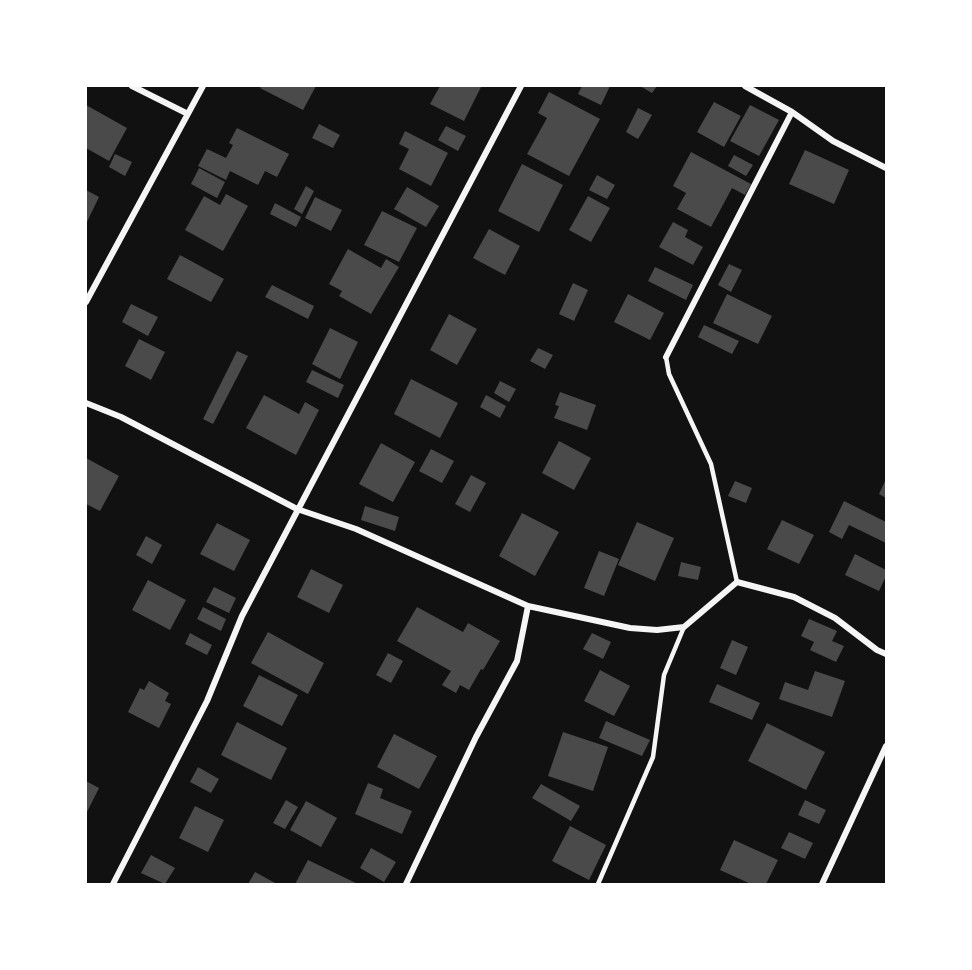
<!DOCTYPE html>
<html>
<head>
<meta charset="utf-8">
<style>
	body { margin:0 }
	#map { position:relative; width:972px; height:970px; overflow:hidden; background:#111; font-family:"IBM Plex Sans",sans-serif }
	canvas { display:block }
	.frame { position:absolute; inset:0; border:87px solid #fff; pointer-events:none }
</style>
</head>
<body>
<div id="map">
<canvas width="972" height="970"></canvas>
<div class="frame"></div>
</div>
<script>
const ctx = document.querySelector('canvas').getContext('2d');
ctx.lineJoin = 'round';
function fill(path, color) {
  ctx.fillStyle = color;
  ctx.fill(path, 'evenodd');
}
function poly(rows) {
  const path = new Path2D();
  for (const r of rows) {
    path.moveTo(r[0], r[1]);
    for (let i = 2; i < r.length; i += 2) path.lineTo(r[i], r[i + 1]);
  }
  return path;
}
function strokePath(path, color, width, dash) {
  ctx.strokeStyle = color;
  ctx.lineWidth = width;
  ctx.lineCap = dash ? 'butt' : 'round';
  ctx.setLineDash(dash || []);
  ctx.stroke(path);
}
fill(poly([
	[262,86,316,86,303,110,260,88],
	[440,86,478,86,481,87,464,121,430,104],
	[582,86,610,86,601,105,578,94],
	[640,86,657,86,652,93],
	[549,92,600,119,569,176,527,154,547,118,538,113],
	[714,102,741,116,724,147,697,132],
	[86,105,127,128,109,161,86,148],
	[750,105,779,120,759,156,730,141],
	[638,108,652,115,638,139,626,132],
	[319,124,340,135,333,148,312,138],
	[446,126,466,136,458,151,438,140],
	[237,128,289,154,277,177,265,171,258,185,230,171,226,180,198,166,207,149,226,158,233,145,229,143],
	[405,131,448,153,431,186,399,169,409,149,399,144],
	[805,150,849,170,834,204,789,184],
	[691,152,751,184,745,195,732,188,711,227,677,209,686,193,673,186],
	[115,154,132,162,125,176,109,167],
	[734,155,753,165,746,176,728,166],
	[522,164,563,185,539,232,498,211],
	[199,168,225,182,217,198,191,184],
	[597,175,615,185,607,199,589,190],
	[306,186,314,191,302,214,294,209],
	[407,187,439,206,426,227,394,209],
	[86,190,99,197,86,224],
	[226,194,248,206,223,251,185,230,204,196,220,205],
	[588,196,610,208,591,242,569,230],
	[315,197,342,210,331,231,305,218],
	[275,203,301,217,296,227,270,214],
	[382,211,417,228,399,262,364,245],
	[673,222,688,230,685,237,703,247,693,265,659,247],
	[489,229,520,246,505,275,473,258],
	[348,249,381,268,386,259,399,267,371,314,339,296,342,291,329,284],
	[180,255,224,279,211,302,167,279],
	[729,264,742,270,731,292,718,285],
	[655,267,693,285,686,300,648,281],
	[573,283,588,290,574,321,559,314],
	[272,285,314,306,308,319,265,297],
	[628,294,664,313,650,340,614,322],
	[727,294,772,316,758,344,713,323],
	[131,304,158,317,148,336,122,322],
	[449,314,477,329,457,365,430,350],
	[704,325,739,341,732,354,698,337],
	[330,328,358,342,340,379,312,364],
	[139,339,165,352,151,380,125,366],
	[538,348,553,355,545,369,530,361],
	[237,351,248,356,213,424,203,419],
	[312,370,344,385,338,398,306,382],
	[411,379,458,403,440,438,394,414],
	[500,381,516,389,509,402,494,393],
	[560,392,596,405,587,430,554,418,559,406,555,405],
	[264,395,299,414,305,402,319,410,296,455,246,428],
	[486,395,506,406,500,418,480,407],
	[559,441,591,458,574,490,542,473],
	[381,443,415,462,393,502,359,484],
	[431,449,454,461,442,483,419,471],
	[86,458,119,476,100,511,86,504],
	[471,475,486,483,470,512,455,504],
	[886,479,886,498,879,494],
	[735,481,752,488,746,503,728,496],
	[844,501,886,522,886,543,849,525,842,539,829,532],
	[365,506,399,517,395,531,361,520],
	[522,513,559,532,535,576,499,556],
	[782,520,814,535,799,564,767,549],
	[637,522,674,538,655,581,618,565],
	[217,523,250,540,234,571,200,554],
	[146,536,162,545,152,564,136,555],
	[599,551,619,559,604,596,584,588],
	[855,554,886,570,886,576,879,591,845,575],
	[681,562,701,567,698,580,678,576],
	[311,569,343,585,329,613,297,597],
	[148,580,186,600,170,630,132,610],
	[214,587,236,598,229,613,206,602],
	[203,607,226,619,221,631,197,619],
	[417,607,463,632,468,623,500,641,483,670,481,669,469,690,460,685,456,693,442,685,451,671,397,641],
	[809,619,837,631,832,641,844,646,836,662,810,650,814,642,801,636],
	[268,632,324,663,308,694,251,663],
	[190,633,212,645,207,655,185,644],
	[592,633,611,642,603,659,583,649],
	[732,640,748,647,736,675,720,668],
	[388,653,403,661,391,683,376,675],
	[600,670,630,686,614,716,584,701],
	[815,671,845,681,832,717,779,699,785,682,808,690],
	[259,675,298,695,282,726,243,706],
	[149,681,169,693,165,701,171,704,159,728,128,712,140,688,144,690],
	[717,684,760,703,752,720,709,702],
	[606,721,650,740,642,756,599,738],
	[237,722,287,748,271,780,221,755],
	[767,723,825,752,806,790,748,761],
	[563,732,608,747,593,791,548,776],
	[394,734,437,756,419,789,377,767],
	[198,767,219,779,211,793,190,782],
	[86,781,99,788,86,814],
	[368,783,383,789,380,798,412,811,402,834,355,814],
	[541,784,580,806,571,821,532,798],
	[286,800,298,807,285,829,273,823],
	[805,800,826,810,819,824,798,815],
	[306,801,337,818,321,847,290,830],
	[195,806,224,820,208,852,179,838],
	[570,826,606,845,589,880,552,861],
	[789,832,813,843,805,859,781,848],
	[734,840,778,860,766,884,751,884,720,870],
	[371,848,396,862,384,882,360,868],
	[151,855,175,868,165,884,141,873],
	[308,860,358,884,295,884],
	[255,872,277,884,248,884]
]), '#4a4a4a');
strokePath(poly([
	[666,357,669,374,711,464,737,582],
	[598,884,653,757,664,675,684,627]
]), '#f5f5f5', 4.5);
strokePath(poly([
	[132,86,188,114],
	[745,86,792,112,833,141,886,168],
	[86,302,203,86],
	[666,357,792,112],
	[86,403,121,417,297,509,356,529,528,606,630,628,657,630,684,627,737,582,794,597,835,618,877,650,886,654],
	[113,884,207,701,242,616,521,86],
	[406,884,476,737,517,661,528,606],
	[822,884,886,746]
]), '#f5f5f5', 6);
</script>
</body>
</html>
